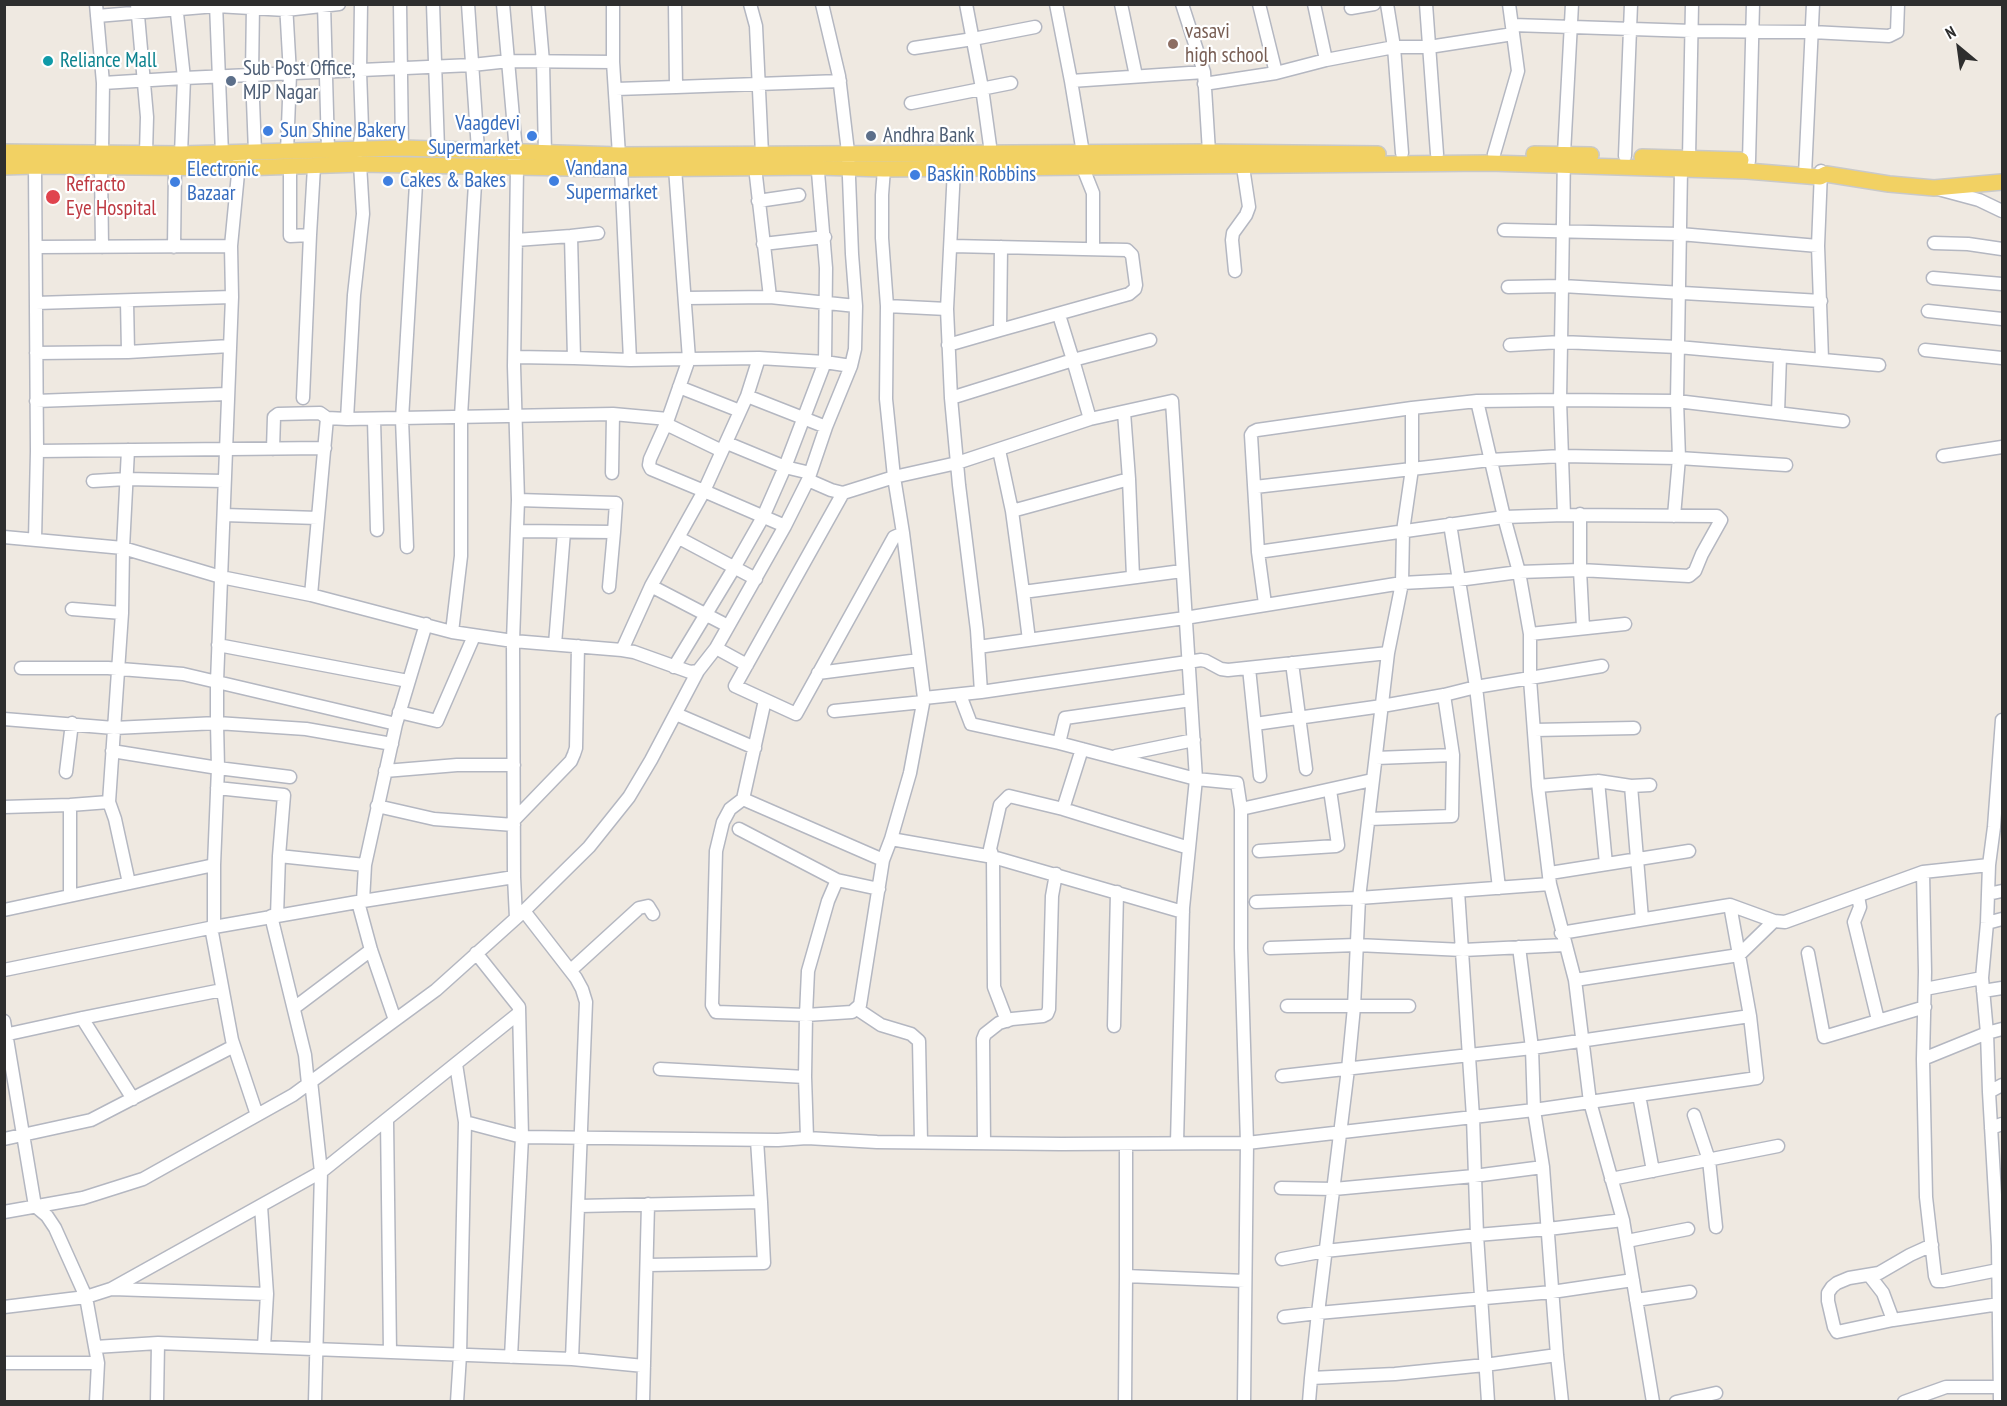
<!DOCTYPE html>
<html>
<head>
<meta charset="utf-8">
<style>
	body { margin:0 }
	#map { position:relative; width:2007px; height:1406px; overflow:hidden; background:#efe9e1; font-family:"PT Sans Narrow",sans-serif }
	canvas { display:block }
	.frame { position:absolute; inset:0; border:6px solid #2e2e2e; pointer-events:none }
	.north { position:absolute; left:1929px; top:18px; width:60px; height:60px; -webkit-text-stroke:4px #fff; paint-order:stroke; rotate:331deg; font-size:16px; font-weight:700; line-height:24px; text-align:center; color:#2e2e2e }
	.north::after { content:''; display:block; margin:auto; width:21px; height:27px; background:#2e2e2e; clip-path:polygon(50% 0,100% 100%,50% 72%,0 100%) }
</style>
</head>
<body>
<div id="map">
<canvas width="2007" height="1406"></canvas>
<div class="frame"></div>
<div class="north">N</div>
</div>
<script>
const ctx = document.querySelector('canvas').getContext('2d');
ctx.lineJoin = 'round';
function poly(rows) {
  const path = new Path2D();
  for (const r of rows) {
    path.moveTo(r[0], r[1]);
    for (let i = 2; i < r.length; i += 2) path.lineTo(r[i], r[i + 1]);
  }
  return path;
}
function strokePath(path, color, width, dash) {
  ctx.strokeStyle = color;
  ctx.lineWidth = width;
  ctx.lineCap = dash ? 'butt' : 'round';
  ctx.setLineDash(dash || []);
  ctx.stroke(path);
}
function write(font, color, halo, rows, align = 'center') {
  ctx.font = font + ' "PT Sans Narrow",sans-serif';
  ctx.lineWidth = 4.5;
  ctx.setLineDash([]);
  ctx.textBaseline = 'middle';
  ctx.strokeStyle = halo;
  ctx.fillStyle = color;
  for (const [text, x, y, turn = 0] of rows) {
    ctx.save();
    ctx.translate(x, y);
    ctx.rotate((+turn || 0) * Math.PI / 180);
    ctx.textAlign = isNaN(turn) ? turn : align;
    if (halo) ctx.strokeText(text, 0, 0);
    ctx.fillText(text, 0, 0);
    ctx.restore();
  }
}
const minor = poly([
	[96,4,103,83,102,153],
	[137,4,147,117,146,153],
	[176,4,184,78,181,154],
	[216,4,222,154],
	[253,4,252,75,255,152],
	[286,4,290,74,287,152],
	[324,4,328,149],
	[400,4,402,148],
	[433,4,438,149],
	[468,4,478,150],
	[503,4,516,151,514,160],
	[538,4,543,62,545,153],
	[613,4,613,62,619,155],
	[750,4,756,26,762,154],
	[966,4,982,88,991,153],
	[1056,4,1071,81],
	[1121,4,1136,76],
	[1182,4,1204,72,1209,152],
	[1314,4,1326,60],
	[1387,4,1394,47,1402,153],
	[1426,4,1437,154],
	[1351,8,1374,4],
	[97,16,216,6,286,10,339,4],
	[1513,25,1692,31,1812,32,1889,36,1897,32,1898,4],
	[914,48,973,39,1035,27],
	[1276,73,1326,60,1394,47,1429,47,1513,34],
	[103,83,184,78,472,65,509,61,613,62],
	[1204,84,1276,73,1259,4],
	[676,87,840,81],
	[616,89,676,87,675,4],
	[911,103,1011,83],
	[359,151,362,128,360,71,361,4],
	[1494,154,1518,71,1509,4],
	[1625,156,1631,4],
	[1689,158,1692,4],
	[1749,161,1753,4],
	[101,167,102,247],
	[290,167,290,236,310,235,303,398],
	[755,167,770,297],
	[621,169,630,360,689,359,675,168],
	[1821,171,1818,246,1822,359],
	[1805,175,1813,4],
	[1938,189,1979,200,2002,211],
	[758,201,799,195],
	[1504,230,1680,234,1818,246],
	[310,235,314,167],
	[516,240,571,236],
	[1934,243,1968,244,2002,249],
	[763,244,825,237],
	[952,246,1127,250,1132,255,1136,285,1135,289,1129,294,1000,330,1001,247],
	[36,247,231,246],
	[174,247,175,168],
	[1093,249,1093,193,1083,168,1083,153,1071,81,1204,72],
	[1235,271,1232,240,1233,233,1246,215,1249,207,1243,167],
	[1933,278,2002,284],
	[1508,287,1562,286,1564,154,1572,4],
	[686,298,770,297,856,306],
	[127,301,128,352],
	[1821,301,1562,286,1560,400,1564,515,1504,517,1477,401,1560,400,1677,401,1843,421],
	[36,303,232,297],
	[887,306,947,309,954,169],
	[1928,311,2002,319],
	[1150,340,1073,360,1090,419,1172,401,1196,779,1237,783,1241,809,1241,948,1247,1143,1244,1402],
	[948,345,1000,330],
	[1510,345,1561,342,1678,347,1879,365],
	[1925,350,2002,358],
	[36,353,128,352,230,346],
	[515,357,574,358,571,236,598,233],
	[574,358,630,360],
	[759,358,747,396,704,491,651,469,649,465,650,459,668,419,689,359,759,358,825,362,851,366],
	[679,387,740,411],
	[747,396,826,427],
	[951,398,1073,360,1059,315],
	[36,401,227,394],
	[1412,408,1412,469,1403,531,1402,583,1388,653,1359,898,1354,1007,1348,1069,1318,1313,1552,1292,1633,1280],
	[1124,412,1129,479,1133,577],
	[1778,413,1780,356],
	[347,419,613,414,668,419],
	[374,420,377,530],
	[666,424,722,451],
	[727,443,785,467,810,473],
	[273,449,274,417,278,414,320,413,327,418],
	[999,450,1012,511],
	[37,451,325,448],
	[1943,456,2002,447],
	[612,473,613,414],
	[1129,479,1012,511,1023,592,1182,571],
	[808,480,831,490,843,493,894,477,957,463,1090,419],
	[93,481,126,479,224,481],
	[1255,487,1490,460,1561,456,1679,458,1786,465],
	[843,493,735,686,796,714,894,537,903,533],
	[1580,514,1580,570,1583,628],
	[224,515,318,518],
	[1674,516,1679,458,1677,401,1681,169],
	[1450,524,1476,687,1499,888],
	[518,531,614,532,616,503,518,500],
	[4,537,123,548,221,577,311,595,452,632,513,641,622,650,634,652,690,672,698,671],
	[679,538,756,579],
	[35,540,37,451,35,166],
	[407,547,402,419,417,167],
	[1258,552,1504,517,1519,572,1530,634,1530,679,1538,786,1550,884,1575,980,1590,1102,1623,1220,1653,1402],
	[609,587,614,532],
	[1023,592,1029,640],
	[311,595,327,418,347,419,354,295,363,214,360,164],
	[1265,604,1258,552,1251,435,1253,432,1257,430,1412,408,1477,401],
	[72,609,122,613,123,548,128,450],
	[122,613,109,802,115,819,129,883],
	[728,626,651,586,704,491,785,526],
	[452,632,461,556,461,416,476,167],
	[1530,634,1625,624],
	[555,644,564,532],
	[218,645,408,681],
	[978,647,1185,618,1402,583,1458,580,1519,572,1580,570,1689,576,1695,571,1702,554,1721,520,1717,516,1564,515],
	[716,648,747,665],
	[622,650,651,586],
	[1292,663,1306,769],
	[674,667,734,568,763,517,785,467,825,362,826,268,817,160],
	[21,668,108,668,183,674,396,724],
	[1249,668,1260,776],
	[818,673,919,660],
	[981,692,1201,660,1206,661,1221,669,1228,670,1388,653],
	[960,695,971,724,1059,743,1065,718,1191,700],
	[924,698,981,692,977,630,959,485,951,398,947,309],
	[765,700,743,799,883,860],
	[834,711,923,702],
	[399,712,437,721,474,636],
	[676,714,755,748],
	[4,719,114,728,217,723,217,682,232,297,231,246,240,153],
	[1255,724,1382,706,1444,695,1476,687,1602,666],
	[1534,730,1634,728],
	[1059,743,1196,779,1183,908,1177,1143],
	[112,751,218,768,290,777],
	[1116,756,1194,740],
	[1376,758,1453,755],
	[385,771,457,765,514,765],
	[66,772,72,723],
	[1598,781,1606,864],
	[1538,786,1598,781,1631,786,1650,785],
	[1631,786,1642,919],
	[217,788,284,795,279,856,277,916],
	[743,799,730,809,723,822,716,851,712,1005,716,1012,806,1015,805,1077,807,1138],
	[70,805,70,895],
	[377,806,434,819,514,825],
	[4,807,70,805,109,802],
	[1063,809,1082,749],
	[1241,809,1372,780],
	[1369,819,1452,816,1453,755,1444,695],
	[514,820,571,761,574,754,576,748,578,646],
	[739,829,837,880,879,889],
	[891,839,993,857,994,987,1007,1021],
	[1259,851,1336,846,1338,845,1330,790],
	[279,856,365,865,363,901],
	[365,865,396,724,426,624],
	[1923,872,1925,972,1923,1059,1926,1197,1935,1276,1937,1281,1943,1281,1998,1270,2002,1273],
	[1550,873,1689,851],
	[514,877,516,918],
	[837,880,828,901,808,971,806,1015,852,1012,860,1005,883,860,891,839,910,773,924,698,903,533,894,477,886,399,887,306,882,238,882,195,884,169],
	[1458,891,1473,1117,1477,1235,1488,1402],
	[1988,894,2002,891],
	[1858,896,1860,907,1854,922,1878,1020],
	[358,902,371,950,395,1020],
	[1256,902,1359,898,1550,884],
	[4,910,214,865],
	[524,911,576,978,582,989,586,1002,572,1359],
	[1183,912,993,857,990,849,1000,805,1009,796,1063,809,1189,848],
	[271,916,305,1055,308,1084],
	[1987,923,2002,919],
	[211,927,232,1040,257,1115],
	[214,927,363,901,514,877,513,641,518,500,514,366,517,167],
	[1561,933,1730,905,1774,921,1785,922,1923,872,1989,865],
	[1519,947,1532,1048,1534,1110,1543,1167,1557,1355,1562,1402],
	[1270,948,1357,945,1463,950,1565,945],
	[476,953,519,1007,522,1137,511,1357],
	[1808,953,1824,1037,1925,1007],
	[4,970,214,927,214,865,218,768,217,723,306,729,392,744],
	[571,970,639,908,648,906,653,914],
	[1575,980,1739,955,1774,921],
	[1925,989,1982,978],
	[1983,991,2002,988],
	[1287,1006,1409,1006],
	[294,1008,371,950],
	[857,1009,881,1025,911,1034,919,1041,921,1142],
	[82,1018,133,1099],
	[4,1021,35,1206,47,1216,55,1228,86,1297,95,1347],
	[1114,1026,1117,892],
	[4,1035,82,1018,222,990],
	[1923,1059,1987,1033,2002,1029],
	[456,1064,465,1122,460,1355,457,1402],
	[660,1069,805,1077],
	[1282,1076,1532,1048,1750,1016],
	[311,1081,321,1172,315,1402],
	[1989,1092,2002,1085],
	[1639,1095,1653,1171],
	[1694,1115,1709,1160,1716,1227],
	[387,1120,390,1352],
	[465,1122,522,1137,778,1140,807,1138,877,1142,1061,1144,1247,1143,1534,1110,1757,1078,1750,1016,1730,905],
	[1991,1128,2002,1124],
	[4,1139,91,1120,234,1046],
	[984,1143,983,1039,985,1034,999,1023,1012,1019,1043,1016,1047,1014,1049,1009,1052,896,1056,874],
	[1126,1144,1126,1276,1245,1281],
	[1611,1179,1778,1146],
	[1281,1188,1334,1189,1474,1176,1543,1167],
	[261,1206,267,1294,264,1347],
	[579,1206,761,1202,757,1140],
	[4,1212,83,1198,143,1179,293,1095,436,990,524,911,589,847,629,797,651,760,698,671,716,648,785,526,808,480,826,427,851,366,855,349,856,306,852,254,848,152,839,76,822,4],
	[1627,1241,1688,1229],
	[1932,1245,1910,1255,1879,1273,1849,1278,1837,1283,1832,1287,1828,1293,1828,1301,1834,1327,1837,1332,1893,1320,1999,1304],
	[1282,1259,1325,1251,1477,1235,1548,1229,1623,1220],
	[647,1265,764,1263,761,1202],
	[1869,1275,1883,1293,1893,1320],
	[112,1289,267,1294],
	[1636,1300,1690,1292],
	[4,1307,86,1297,111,1289,321,1172,519,1013],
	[1284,1317,1318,1313,1311,1378],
	[4,1363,98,1363,95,1347,158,1343,572,1359,644,1366],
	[96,1402,98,1363],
	[157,1402,158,1343],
	[643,1402,648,1204],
	[1125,1402,1126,1276],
	[1309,1402,1311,1378,1395,1374,1485,1365,1557,1355],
	[1676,1402,1716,1393],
	[1904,1402,1946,1387,1999,1387],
	[2000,1402,1998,1246,1989,1092,1987,1033,1982,978,1987,923,1989,865,1994,827,2002,720]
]);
const major = poly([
	[4,152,181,154,402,148,619,155,1209,152,1378,154],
	[1534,154,1591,155],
	[1642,157,1741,160],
	[4,167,35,166,240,168,360,164,621,169,817,167,884,169,1489,163,1747,171,1820,177,1826,174,1889,184,1934,188,2002,182]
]);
strokePath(minor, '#b4b7c1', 15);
strokePath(major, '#c9c9c9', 18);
strokePath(minor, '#fff', 12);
strokePath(major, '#f2d163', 15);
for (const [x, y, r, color] of [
	[1173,44,6,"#8d6e63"],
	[48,61,6,"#0f9aa8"],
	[231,81,6,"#5c6f8a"],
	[268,131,6,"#3f7fe0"],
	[532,136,6,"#3f7fe0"],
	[871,136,6,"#5c6f8a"],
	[915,175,6,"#3f7fe0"],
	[388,181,6,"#3f7fe0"],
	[554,181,6,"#3f7fe0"],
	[175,182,6,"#3f7fe0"],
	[53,197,8,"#e0444e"]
]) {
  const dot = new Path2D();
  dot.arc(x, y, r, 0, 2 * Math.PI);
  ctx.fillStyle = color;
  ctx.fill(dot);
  strokePath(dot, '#fff', 2);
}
write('21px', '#785e54', '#fff', [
	["vasavi",1185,32],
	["high school",1185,56]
], 'left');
write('21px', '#0d838f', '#fff', [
	["Reliance Mall",60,61]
], 'left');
write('21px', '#4e5e75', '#fff', [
	["Sub Post Office,",243,69],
	["MJP Nagar",243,93],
	["Andhra Bank",883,136]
], 'left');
write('21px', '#366cbe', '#fff', [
	["Vaagdevi",520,124,"right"],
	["Supermarket",520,148,"right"],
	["Sun Shine Bakery",280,131],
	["Vandana",566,169],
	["Supermarket",566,193],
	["Electronic",187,170],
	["Bazaar",187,194],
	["Baskin Robbins",927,175],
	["Cakes & Bakes",400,181]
], 'left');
write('21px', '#be3a42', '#fff', [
	["Refracto",66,185],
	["Eye Hospital",66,209]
], 'left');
</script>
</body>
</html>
